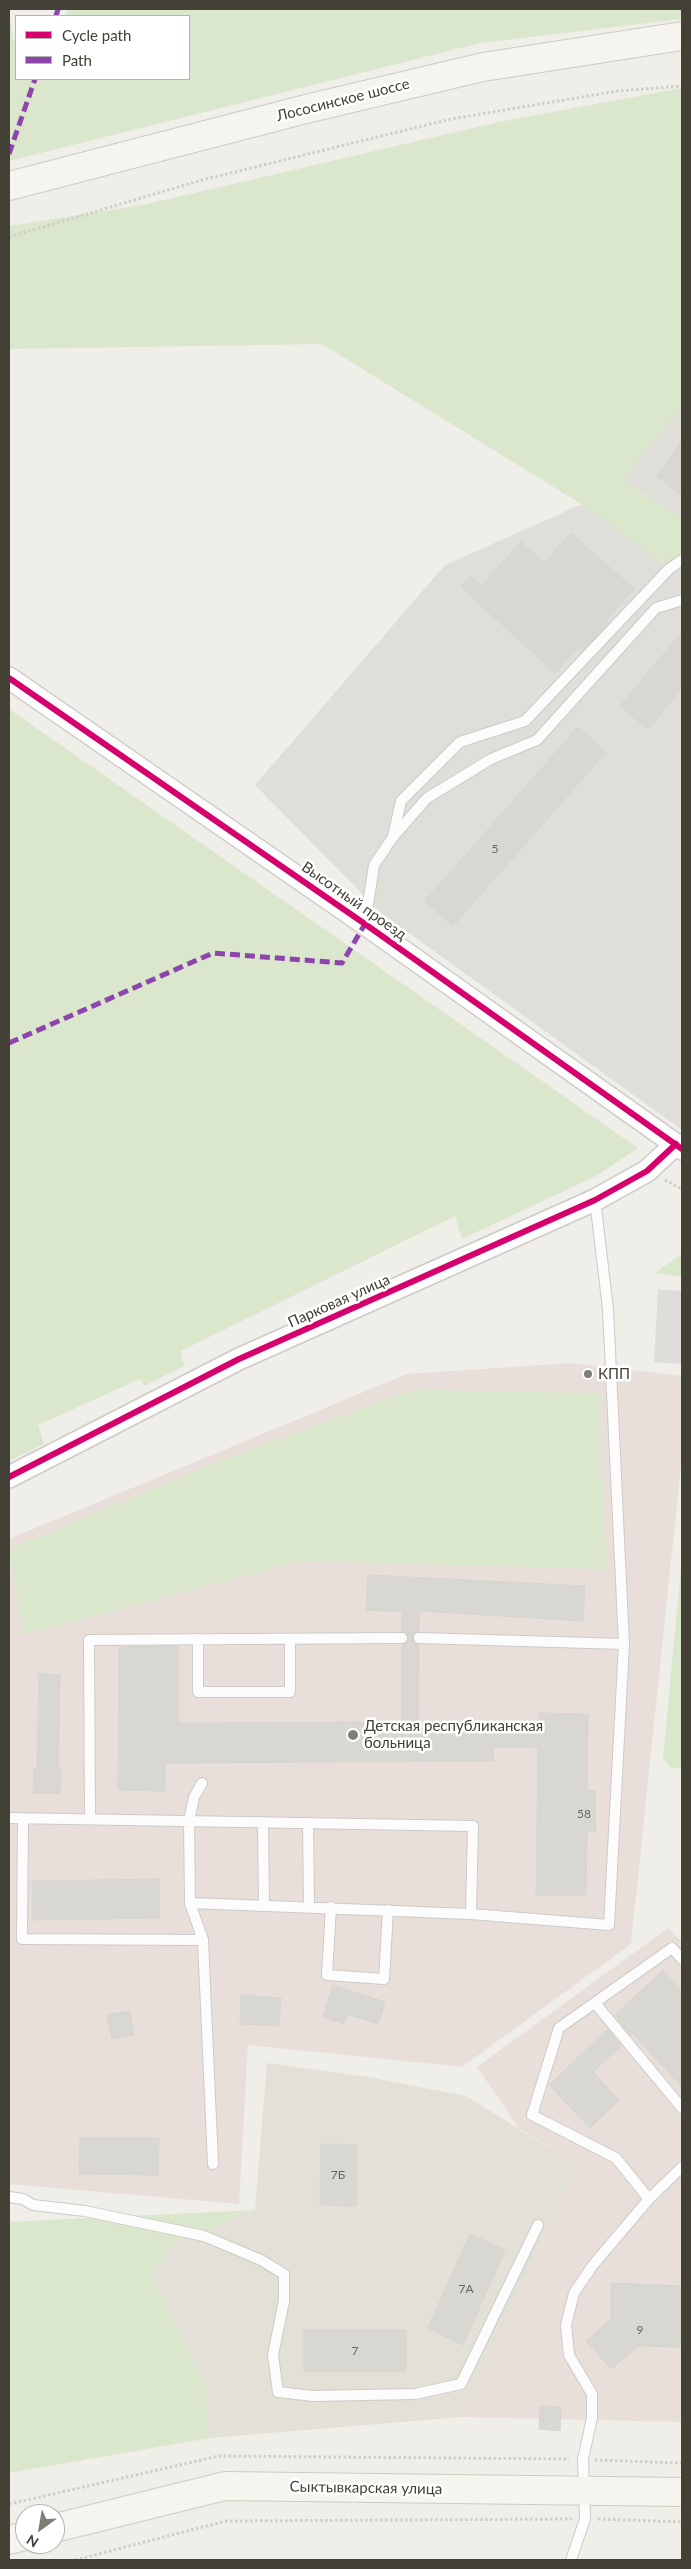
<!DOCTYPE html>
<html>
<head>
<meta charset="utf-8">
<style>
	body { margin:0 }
	#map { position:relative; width:691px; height:2569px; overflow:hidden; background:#efeee9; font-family:Lato,sans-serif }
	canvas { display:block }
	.frame { position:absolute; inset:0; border:10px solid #434036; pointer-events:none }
	.legend { position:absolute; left:15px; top:15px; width:175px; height:65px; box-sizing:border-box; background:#fff; border:1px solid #b4b3af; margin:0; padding:6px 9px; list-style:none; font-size:15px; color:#434036 }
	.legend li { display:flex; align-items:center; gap:10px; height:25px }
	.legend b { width:25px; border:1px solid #b4b3af }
	.north { position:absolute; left:15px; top:2504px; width:50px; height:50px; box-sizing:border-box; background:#fff; border:1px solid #b4b3af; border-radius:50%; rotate:212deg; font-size:14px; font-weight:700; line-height:20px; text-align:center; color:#434036 }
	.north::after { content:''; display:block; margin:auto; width:18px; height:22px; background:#7f7d75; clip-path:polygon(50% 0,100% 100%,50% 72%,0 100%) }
</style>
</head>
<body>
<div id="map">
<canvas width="691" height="2569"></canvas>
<div class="frame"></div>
<ul class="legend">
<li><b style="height:6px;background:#d6006c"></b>Cycle path</li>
<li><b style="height:6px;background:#8e44ad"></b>Path</li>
</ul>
<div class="north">N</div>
</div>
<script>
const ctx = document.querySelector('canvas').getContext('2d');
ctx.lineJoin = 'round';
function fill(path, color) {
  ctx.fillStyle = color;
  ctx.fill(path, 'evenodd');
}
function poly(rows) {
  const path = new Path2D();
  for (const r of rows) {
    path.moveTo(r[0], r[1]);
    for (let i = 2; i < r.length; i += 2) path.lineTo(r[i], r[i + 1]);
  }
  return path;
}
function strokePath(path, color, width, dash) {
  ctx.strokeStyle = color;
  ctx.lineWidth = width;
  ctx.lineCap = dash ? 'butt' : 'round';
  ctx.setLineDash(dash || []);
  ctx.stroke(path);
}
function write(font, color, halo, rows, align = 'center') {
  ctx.font = font + ' Lato,sans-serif';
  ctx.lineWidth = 5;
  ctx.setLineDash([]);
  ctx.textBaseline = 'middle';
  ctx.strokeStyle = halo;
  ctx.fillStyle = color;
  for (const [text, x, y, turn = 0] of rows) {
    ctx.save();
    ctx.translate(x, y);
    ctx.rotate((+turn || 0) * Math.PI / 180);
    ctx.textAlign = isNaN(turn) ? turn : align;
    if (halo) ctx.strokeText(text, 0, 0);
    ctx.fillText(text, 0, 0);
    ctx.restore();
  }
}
fill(poly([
	[267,2063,368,2077,466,2096,578,2166,462,2417,210,2438,205,2387,151,2275,174,2243,255,2210]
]), '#e2e0d7');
fill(poly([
	[682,405,682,518,623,480],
	[582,504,666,565,682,555,682,1130,380,912,255,785,445,565]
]), '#e0ded9');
fill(poly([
	[572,1363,682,1376,682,1456,631,1944,462,2067,248,2045,239,2204,9,2184,9,1539,407,1374],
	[668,1928,682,1942,682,2422,462,2417,578,2166,519,2128,477,2067]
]), '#e9dfda');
fill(poly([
	[68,9,682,9,682,19,480,43,9,161,9,14,14,42,16,42,16,79,189,79,189,16,66,16],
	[682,88,682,405,623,480,682,518,682,555,666,565,581,504,322,344,9,349,9,226,143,205,499,122],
	[9,709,638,1148,596,1176,462,1239,455,1216,181,1351,184,1366,144,1386,140,1379,38,1425,44,1444,9,1461],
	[682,1253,682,1277,655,1273],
	[413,1390,599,1393,606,1569,301,1561,23,1635,9,1549,222,1460],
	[682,1557,682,1767,672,1769,663,1758],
	[255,2210,174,2243,151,2275,205,2387,210,2438,9,2473,9,2222]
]), '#dae7cc');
fill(poly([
	[658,1289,682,1291,682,1364,654,1362]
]), '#deddd9');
const building = poly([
	[682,440,682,495,657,476,682,440],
	[571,533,634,589,606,620,609,623,582,651,579,647,555,673,461,587,471,576,482,585,521,542,544,563,571,533],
	[682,632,682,688,648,729,620,706,682,632],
	[578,727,606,752,453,926,425,901,578,727],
	[368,1575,585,1586,583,1621,419,1611,419,1631,413,1634,412,1638,419,1645,418,1722,539,1722,539,1713,588,1714,587,1790,595,1791,596,1831,587,1831,586,1895,536,1895,538,1748,493,1747,494,1761,165,1763,165,1791,118,1790,119,1647,178,1646,178,1723,402,1722,402,1645,408,1642,409,1637,402,1631,402,1612,366,1610,368,1575],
	[39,1674,60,1675,58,1770,61,1770,60,1793,33,1793,34,1769,37,1769,39,1674],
	[159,1879,160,1918,33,1920,32,1881,159,1879],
	[663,1970,682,1991,682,2087,633,2034,631,2036,615,2015,663,1970],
	[333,1985,385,2002,378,2024,347,2014,344,2024,323,2017,333,1985],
	[241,1995,281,1998,279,2026,240,2024,241,1995],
	[130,2011,134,2035,112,2039,107,2015,130,2011],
	[608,2029,621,2046,593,2072,619,2100,590,2128,549,2085,608,2029],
	[80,2138,159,2138,158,2175,79,2174,80,2138],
	[321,2144,357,2145,356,2206,320,2205,321,2144],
	[470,2234,505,2250,463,2345,428,2328,470,2234],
	[611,2283,682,2286,682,2347,639,2346,611,2369,586,2341,611,2319,611,2283],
	[304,2330,406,2330,406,2372,304,2372,304,2330],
	[540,2406,561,2407,560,2431,539,2429,540,2406]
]);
fill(building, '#d8d7d1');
strokePath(building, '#d7d5cf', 1);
const lane = poly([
	[393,836,401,801,460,742,525,721,669,569,682,560],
	[365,924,374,865,393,837,427,798,491,759,537,740,656,608,682,600],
	[419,1638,624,1644],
	[198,1639,198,1692,290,1692,290,1639],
	[202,1783,194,1797,189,1821,190,1903,203,1940,213,2164],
	[9,1818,473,1826,471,1914],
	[23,1818,22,1939,203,1940],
	[90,1819,89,1640,402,1638],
	[263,1822,264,1904],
	[308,1823,309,1906],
	[190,1903,471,1914,609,1925,624,1644,608,1309,595,1200],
	[331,1907,327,1975,384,1979,388,1910],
	[595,2003,682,2108],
	[9,2197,23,2199,33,2205,85,2211,204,2236,261,2260,284,2274,284,2301,273,2355,278,2392,313,2396,415,2394,461,2384,538,2225],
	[649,2199,616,2158,532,2115,559,2028,672,1948,682,1959],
	[571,2560,585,2519,583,2459,592,2418,592,2394,569,2355,566,2325,574,2293,593,2265,649,2199,682,2167]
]);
const street = poly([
	[9,678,365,924,682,1149],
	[9,1477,239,1359,595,1200,647,1171,676,1144]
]);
const secondary = poly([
	[9,186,306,109,483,67,682,36],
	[55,2528,225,2486,682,2492],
	[9,2540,25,2536]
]);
strokePath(lane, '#cccbc7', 12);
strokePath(street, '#cccbc7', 24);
strokePath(secondary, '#cdcbc1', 30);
strokePath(poly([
	[9,237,202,180,451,119,618,91,682,86],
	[665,1180,682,1189],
	[595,2460,682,2463],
	[9,2504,219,2456,569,2459],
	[598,2519,682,2522],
	[75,2560,226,2521,572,2519]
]), '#cfcecb', 3, [2.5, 2.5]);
strokePath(lane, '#fdfcfc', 10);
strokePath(street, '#fdfcfc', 21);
strokePath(secondary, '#f5f4ef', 28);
strokePath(poly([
	[56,16,58,9],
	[9,154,35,79],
	[9,1043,213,953,342,963,365,924]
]), '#8e44ad', 5, [10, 5]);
strokePath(poly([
	[9,678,365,924,682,1149],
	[9,1477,239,1359,595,1200,647,1171,676,1144]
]), '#d6006c', 6);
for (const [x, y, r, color] of [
	[588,1374,5,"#7f7d75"],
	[353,1735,6,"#7f7d75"]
]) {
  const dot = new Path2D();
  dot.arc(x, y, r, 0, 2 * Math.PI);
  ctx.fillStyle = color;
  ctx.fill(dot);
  strokePath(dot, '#fff', 2);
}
write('12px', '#69665e', null, [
	["5",495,849],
	["58",584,1814],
	["7Б",338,2175],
	["7А",466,2289],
	["9",640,2330],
	["7",355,2351]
]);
write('15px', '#434036', '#fff', [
	["Лососинское шоссе",343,100,-14],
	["Высотный проезд",354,901,35],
	["Парковая улица",339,1301,-24],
	["Сыктывкарская улица",366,2488,1]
]);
write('15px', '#434036', '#fff', [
	["КПП",598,1374],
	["Детская республиканская",364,1726],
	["больница",364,1743]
], 'left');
</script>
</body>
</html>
